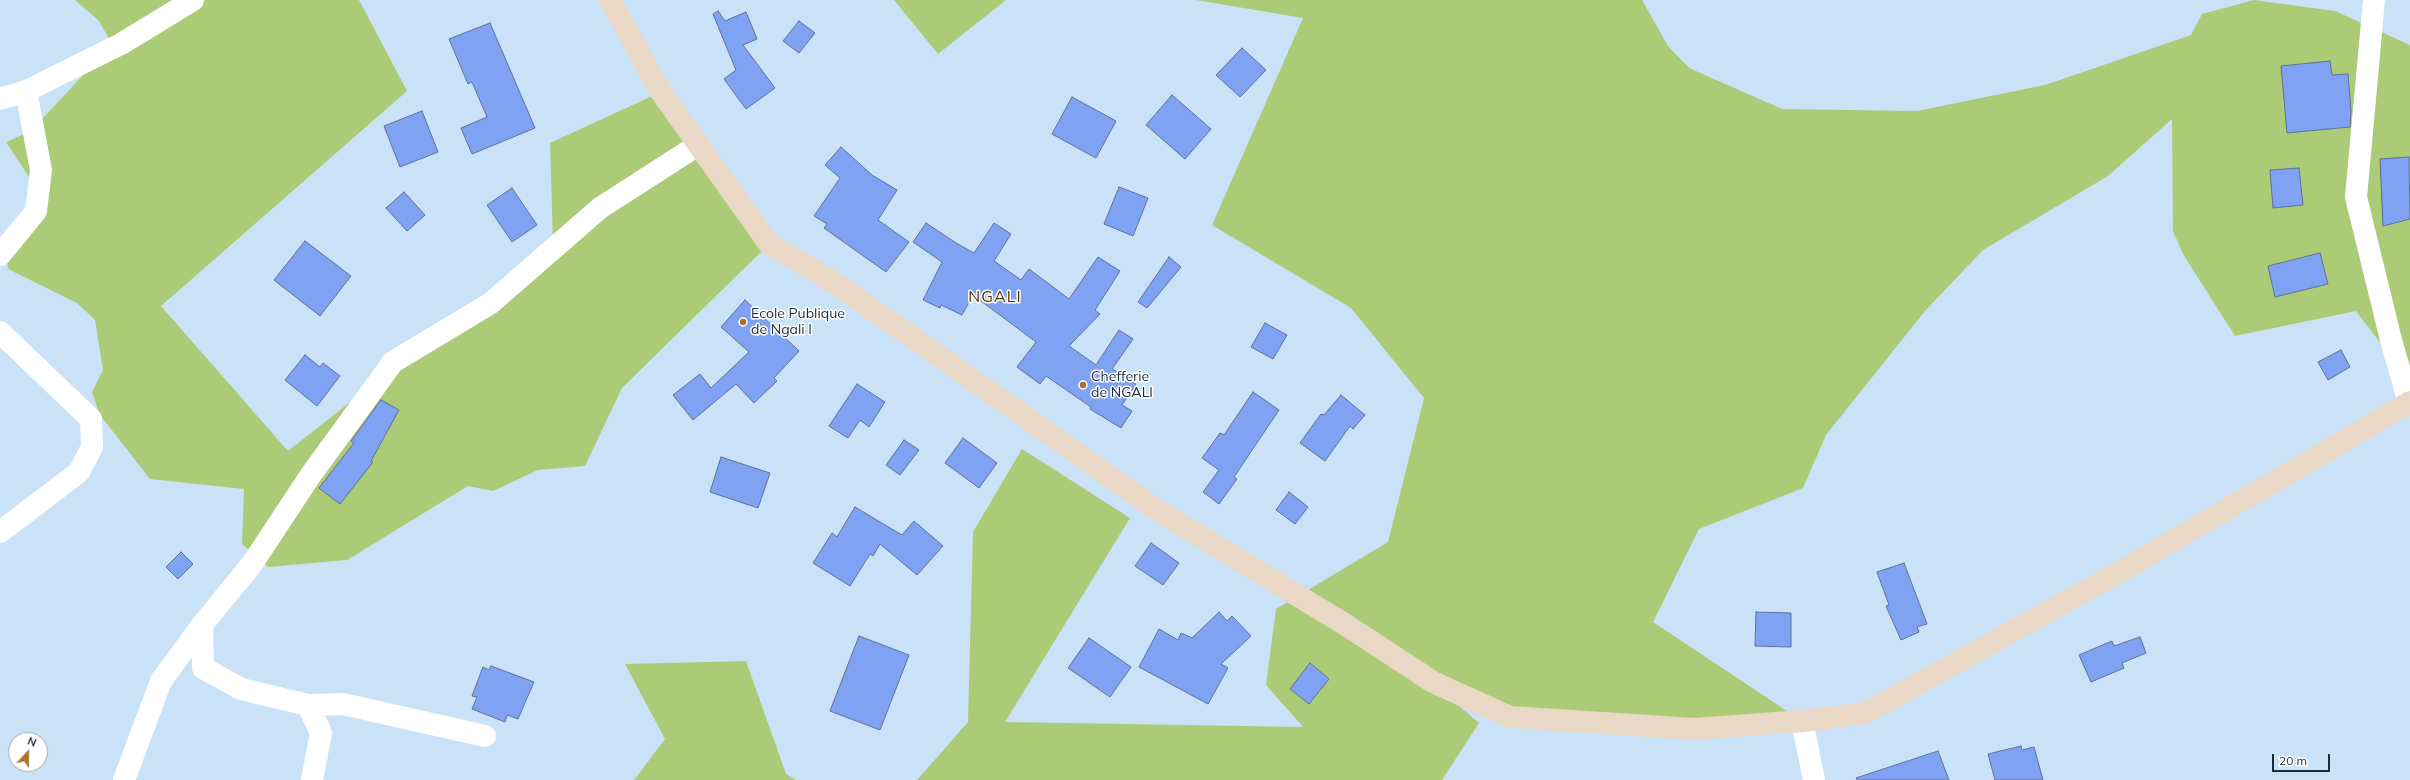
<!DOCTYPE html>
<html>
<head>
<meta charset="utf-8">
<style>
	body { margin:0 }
	#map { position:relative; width:2410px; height:780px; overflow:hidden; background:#cae2f7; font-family:Mulish,sans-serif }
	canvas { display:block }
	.north { position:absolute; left:8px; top:732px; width:40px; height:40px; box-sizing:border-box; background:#fff; border:1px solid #a4aaaf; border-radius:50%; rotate:22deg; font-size:11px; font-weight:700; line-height:16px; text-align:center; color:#1b2b38 }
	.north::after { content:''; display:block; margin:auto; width:14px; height:18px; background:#ab7131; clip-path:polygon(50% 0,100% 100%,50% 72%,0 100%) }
	.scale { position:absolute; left:2272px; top:754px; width:58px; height:18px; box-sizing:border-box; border:2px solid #1b2b38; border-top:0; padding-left:5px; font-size:12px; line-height:14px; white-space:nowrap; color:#1b2b38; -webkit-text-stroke:3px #fff; paint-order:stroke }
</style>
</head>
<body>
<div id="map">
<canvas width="2410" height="780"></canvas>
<div class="north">N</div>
<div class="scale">20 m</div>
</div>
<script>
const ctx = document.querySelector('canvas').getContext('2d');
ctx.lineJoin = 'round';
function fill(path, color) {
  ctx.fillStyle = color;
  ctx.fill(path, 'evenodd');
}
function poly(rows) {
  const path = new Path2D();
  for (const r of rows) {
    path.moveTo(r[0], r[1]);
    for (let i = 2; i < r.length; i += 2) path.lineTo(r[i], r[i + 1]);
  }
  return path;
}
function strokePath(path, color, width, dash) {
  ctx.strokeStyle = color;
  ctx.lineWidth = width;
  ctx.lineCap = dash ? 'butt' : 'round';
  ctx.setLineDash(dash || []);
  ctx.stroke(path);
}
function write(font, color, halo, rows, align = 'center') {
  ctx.font = font + ' Mulish,sans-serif';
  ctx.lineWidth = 3;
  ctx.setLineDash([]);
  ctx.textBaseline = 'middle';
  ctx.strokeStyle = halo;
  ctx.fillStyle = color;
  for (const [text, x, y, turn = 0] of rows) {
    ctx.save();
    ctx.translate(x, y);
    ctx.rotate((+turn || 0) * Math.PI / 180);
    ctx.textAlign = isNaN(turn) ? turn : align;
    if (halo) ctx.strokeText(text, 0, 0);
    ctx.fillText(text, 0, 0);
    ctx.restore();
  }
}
fill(poly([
	[75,0,359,0,407,91,161,306,288,451,553,242,550,143,661,92,769,244,622,388,585,466,538,470,493,491,468,486,347,560,268,567,242,544,244,489,150,479,100,415,92,392,103,370,95,320,77,303,8,269,5,246,33,207,33,183,6,142,31,131,112,44,99,21],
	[894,0,1006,0,938,54],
	[1196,0,1642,0,1668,46,1689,68,1782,109,1917,111,2045,85,2191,35,2202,14,2254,0,2335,11,2410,45,2410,402,2385,349,2356,311,2235,336,2183,254,2173,231,2172,119,2108,176,1983,250,1925,311,1826,435,1803,488,1699,529,1653,622,1802,721,1510,717,1438,688,1479,723,1442,780,917,780,968,722,973,532,1022,449,1130,518,1005,722,1303,727,1266,685,1276,609,1388,542,1424,398,1351,308,1212,225,1303,18],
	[746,661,786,774,796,780,634,780,665,739,625,664]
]), '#abcb77');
const building = poly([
	[718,11,725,21,746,12,757,39,743,45,775,88,746,109,724,79,736,70,713,14,718,11],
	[799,21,815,33,799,53,783,41,799,21],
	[490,23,535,128,472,154,461,128,487,117,472,82,468,84,449,39,490,23],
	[1242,48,1266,70,1240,97,1216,75,1242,48],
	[2330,61,2332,75,2348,74,2351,110,2350,127,2287,133,2281,66,2330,61],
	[1172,95,1211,129,1185,159,1146,125,1172,95],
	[1072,97,1116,121,1096,158,1052,134,1072,97],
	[422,111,438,152,400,167,384,126,422,111],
	[841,147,872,175,897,190,878,220,909,242,886,272,824,228,827,224,814,216,840,178,825,165,841,147],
	[2409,157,2410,219,2383,226,2380,159,2409,157],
	[2299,168,2303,205,2273,208,2270,170,2299,168],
	[1119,187,1148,198,1133,236,1104,224,1119,187],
	[512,188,537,225,512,242,487,205,512,188],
	[404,192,425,215,407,231,386,208,404,192],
	[926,223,956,243,974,253,994,223,1011,234,994,261,1021,280,1029,269,1069,299,1098,257,1120,271,1095,310,1100,314,1069,346,1096,365,1119,330,1133,339,1112,369,1136,384,1122,405,1132,411,1121,428,1090,409,1091,407,1046,376,1040,384,1017,367,1036,342,973,295,962,315,941,305,940,308,923,300,942,262,913,242,926,223],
	[305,241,351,276,320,316,274,280,305,241],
	[2320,253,2328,284,2275,297,2268,266,2320,253],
	[1169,257,1181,267,1147,308,1138,302,1169,257],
	[745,300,799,351,774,378,777,381,754,403,736,384,693,420,673,395,700,374,711,388,749,352,721,327,745,300],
	[1265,323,1287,335,1273,359,1251,347,1265,323],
	[2341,350,2350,367,2328,380,2318,362,2341,350],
	[305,355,320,367,323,363,340,376,317,406,285,380,305,355],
	[857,384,885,402,869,427,860,420,848,438,829,426,857,384],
	[1253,392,1279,410,1234,477,1237,479,1219,504,1203,492,1219,470,1202,458,1220,433,1224,435,1253,392],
	[1341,395,1365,415,1353,429,1350,426,1325,461,1300,443,1321,414,1324,415,1341,395],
	[381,400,399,410,371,461,373,462,340,504,319,488,354,443,351,441,381,400],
	[963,438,997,463,979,488,945,463,963,438],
	[904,440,919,450,900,475,886,465,904,440],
	[721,457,770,473,758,508,710,492,721,457],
	[1289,492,1308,507,1295,524,1276,510,1289,492],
	[855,507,902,535,914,521,943,546,917,575,880,544,873,556,870,554,850,586,813,563,832,533,837,537,855,507],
	[1151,543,1179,563,1163,585,1135,566,1151,543],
	[181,552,193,564,178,579,166,567,181,552],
	[1904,563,1927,624,1917,627,1919,632,1901,640,1886,606,1889,605,1877,572,1904,563],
	[1219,612,1227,621,1232,616,1251,636,1221,664,1228,668,1208,704,1139,667,1159,629,1178,640,1181,633,1192,638,1219,612],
	[1756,612,1791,613,1791,647,1755,646,1756,612],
	[859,636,909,655,880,730,830,711,859,636],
	[2140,637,2146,653,2122,663,2124,668,2091,682,2079,655,2112,641,2114,646,2140,637],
	[1089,638,1131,667,1110,697,1068,668,1089,638],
	[1310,663,1329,679,1309,704,1290,689,1310,663],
	[491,666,534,682,518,719,507,715,505,722,472,709,477,697,472,696,483,667,489,670,491,666],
	[2021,746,2022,750,2034,747,2043,780,1995,780,1988,754,2021,746],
	[1938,751,1949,780,1857,780,1856,778,1938,751]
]);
fill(building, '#7fa2f3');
strokePath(building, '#5f7198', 1);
strokePath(poly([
	[2374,0,2356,197,2391,340,2409,403],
	[0,99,26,91,121,44,193,0],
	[0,255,36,211,41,170,26,91],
	[0,332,91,419,92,447,79,472,0,532],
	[308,705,343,704,485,736],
	[1802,721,1814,780],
	[124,780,161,681,202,625],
	[312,780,321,733,308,705,241,689,203,668,202,625,252,564,310,476,393,362,491,303,600,208,698,145]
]), '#fff', 22);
strokePath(poly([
	[610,0,661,92,769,244,835,283,1163,514,1346,625,1433,682,1510,717,1695,729,1802,721,1865,713,2126,568,2410,402]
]), '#e9d8c5', 22);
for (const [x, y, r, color] of [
	[743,322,4,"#ab7131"],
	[1083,385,4,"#ab7131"]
]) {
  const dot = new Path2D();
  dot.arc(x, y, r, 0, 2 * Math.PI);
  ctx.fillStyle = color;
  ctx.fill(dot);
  strokePath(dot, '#fff', 1.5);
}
write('14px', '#1b2b38', '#fff', [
	["Ecole Publique",751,314],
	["de Ngali I",751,330],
	["Chefferie",1091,377],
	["de NGALI",1091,393]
], 'left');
ctx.letterSpacing = '1px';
write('16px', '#593301', '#fff', [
	["NGALI",995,297]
]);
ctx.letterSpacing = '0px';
</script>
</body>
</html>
